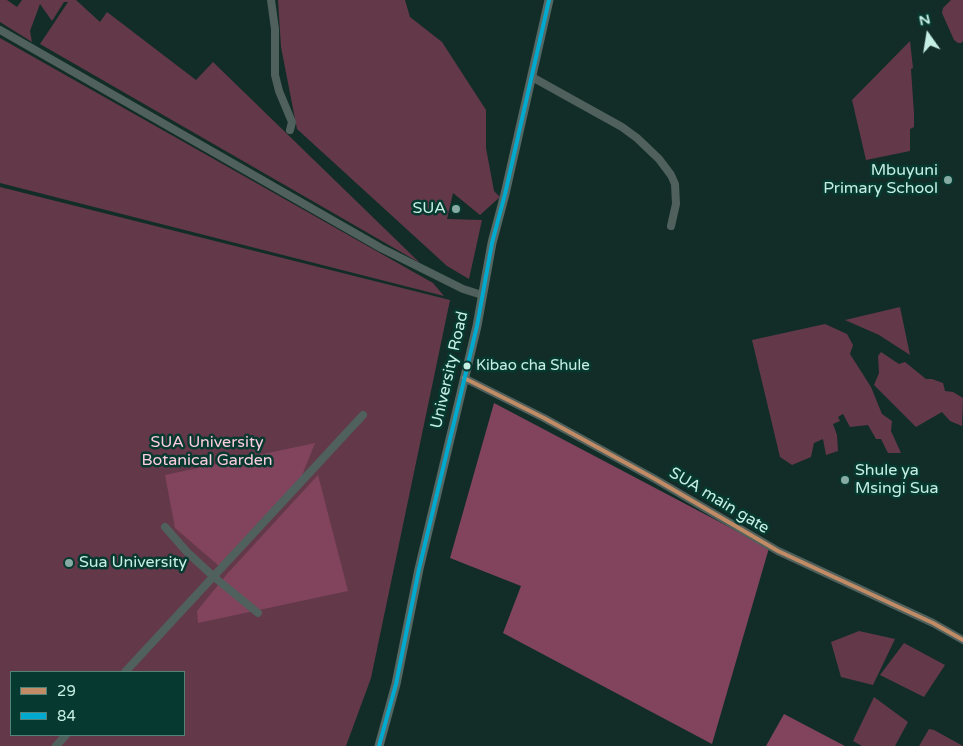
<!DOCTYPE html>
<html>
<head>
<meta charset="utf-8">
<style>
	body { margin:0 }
	#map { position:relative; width:963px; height:746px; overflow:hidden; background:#122d28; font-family:"Varela Round",sans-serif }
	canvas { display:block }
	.legend { position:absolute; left:10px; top:671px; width:175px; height:65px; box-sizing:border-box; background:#063930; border:1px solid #538278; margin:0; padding:6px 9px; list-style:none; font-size:15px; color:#c6efe4 }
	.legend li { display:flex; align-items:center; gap:10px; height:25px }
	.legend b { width:25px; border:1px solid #538278 }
	.north { position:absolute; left:903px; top:10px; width:50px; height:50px; -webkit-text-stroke:4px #063930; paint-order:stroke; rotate:347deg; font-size:14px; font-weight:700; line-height:20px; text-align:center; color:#c6efe4 }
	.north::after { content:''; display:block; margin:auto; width:18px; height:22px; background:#c6efe4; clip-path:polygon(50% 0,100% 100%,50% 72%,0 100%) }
</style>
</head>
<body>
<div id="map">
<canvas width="963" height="746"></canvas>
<ul class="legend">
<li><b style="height:6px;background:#c18c65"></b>29</li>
<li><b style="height:6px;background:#00a9ce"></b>84</li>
</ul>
<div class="north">N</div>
</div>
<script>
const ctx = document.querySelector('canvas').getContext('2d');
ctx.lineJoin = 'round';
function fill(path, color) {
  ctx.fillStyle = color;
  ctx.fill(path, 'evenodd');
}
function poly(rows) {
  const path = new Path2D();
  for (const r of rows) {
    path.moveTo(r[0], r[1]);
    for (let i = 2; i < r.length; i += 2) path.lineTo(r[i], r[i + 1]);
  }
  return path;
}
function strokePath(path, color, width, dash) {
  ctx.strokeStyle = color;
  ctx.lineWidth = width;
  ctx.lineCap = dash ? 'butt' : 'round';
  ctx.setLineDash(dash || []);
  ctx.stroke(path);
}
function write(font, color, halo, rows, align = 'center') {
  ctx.font = font + ' "Varela Round",sans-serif';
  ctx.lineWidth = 5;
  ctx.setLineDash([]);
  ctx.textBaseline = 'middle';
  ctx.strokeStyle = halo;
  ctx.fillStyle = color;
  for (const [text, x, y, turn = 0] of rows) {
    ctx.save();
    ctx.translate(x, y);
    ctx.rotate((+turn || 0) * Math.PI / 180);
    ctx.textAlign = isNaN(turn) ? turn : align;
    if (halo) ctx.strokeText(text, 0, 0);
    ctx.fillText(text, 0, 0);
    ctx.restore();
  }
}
fill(poly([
	[0,0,7,0,17,7,22,0,76,0,100,22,107,12,196,80,213,62,420,263,40,44,68,2,64,2,52,21,40,4,30,31,32,42,0,22],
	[278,0,405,0,410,17,442,42,486,110,486,148,494,191,500,197,480,215,453,193,447,219,482,220,469,279,447,266,297,129,281,47],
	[951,0,963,0,963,41,961,43,958,43,954,40,942,13,943,8],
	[0,38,433,283,444,296,0,183],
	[910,41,913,68,911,69,914,114,914,127,910,129,910,151,866,160,852,100],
	[0,187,450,300,371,678,346,746,0,746],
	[11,672,184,672,184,735,11,735],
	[900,307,910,355,879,335,845,320],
	[825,324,847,334,853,345,850,354,871,387,882,414,892,421,891,431,901,453,888,453,881,439,876,439,868,425,850,427,843,414,838,417,840,421,833,424,837,435,838,451,826,455,823,439,814,443,811,457,792,465,780,457,752,340],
	[881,352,899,364,905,362,926,379,932,379,943,383,945,391,953,392,963,398,962,426,950,421,942,412,916,427,874,385,879,373,878,356],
	[859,631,895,639,873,685,841,677,831,642],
	[904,643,945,665,924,697,880,675],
	[874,697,908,722,895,746,862,746,853,741],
	[929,729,934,730,963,746,919,746]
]), '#633849');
fill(poly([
	[494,403,769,548,712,744,503,633,521,586,450,558],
	[315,443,301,478,219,566,175,528,165,475],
	[318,475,348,591,198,623,197,611,227,574],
	[784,714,843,745,845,746,766,746]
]), '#81445c');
strokePath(poly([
	[271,0,275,29,275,75,279,91,292,122,290,130],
	[0,30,381,248,463,289,482,295],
	[532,77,622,127,637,138,659,159,671,175,675,184,676,204,671,226],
	[464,378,544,418,655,479,778,551,933,623,963,640],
	[165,527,187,552,214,577,258,613],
	[125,672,363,415],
	[56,746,66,735]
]), '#50605c', 8);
strokePath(poly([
	[379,746,396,684,419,569,477,326,492,243,505,194,549,0]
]), '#556864', 9);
strokePath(poly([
	[464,378,544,418,655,479,778,551,933,623,963,640]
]), '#c18c65', 4);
strokePath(poly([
	[379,746,396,684,419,569,477,326,492,243,505,194,549,0]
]), '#00a9ce', 4);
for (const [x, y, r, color] of [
	[948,180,5,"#87aba2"],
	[456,209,5,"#87aba2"],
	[467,366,4.5,"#c6efe4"],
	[845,480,5,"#87aba2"],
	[69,563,5,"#87aba2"]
]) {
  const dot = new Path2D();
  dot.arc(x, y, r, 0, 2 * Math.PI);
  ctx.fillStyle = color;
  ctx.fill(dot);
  strokePath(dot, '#063930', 2);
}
write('15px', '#c6efe4', '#063930', [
	["Kibao cha Shule",476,366]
], 'left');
write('16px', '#c6efe4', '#063930', [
	["Mbuyuni",938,171],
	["Primary School",938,189],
	["SUA",446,209],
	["Shule ya",855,471,"left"],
	["Msingi Sua",855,489,"left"],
	["Sua University",79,563,"left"]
], 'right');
write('16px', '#c6efe4', '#063930', [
	["University Road",450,370,-77],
	["SUA main gate",719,501,31]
]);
write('16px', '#fbcddc', '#063930', [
	["SUA University",207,443],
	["Botanical Garden",207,461]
]);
</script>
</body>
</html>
